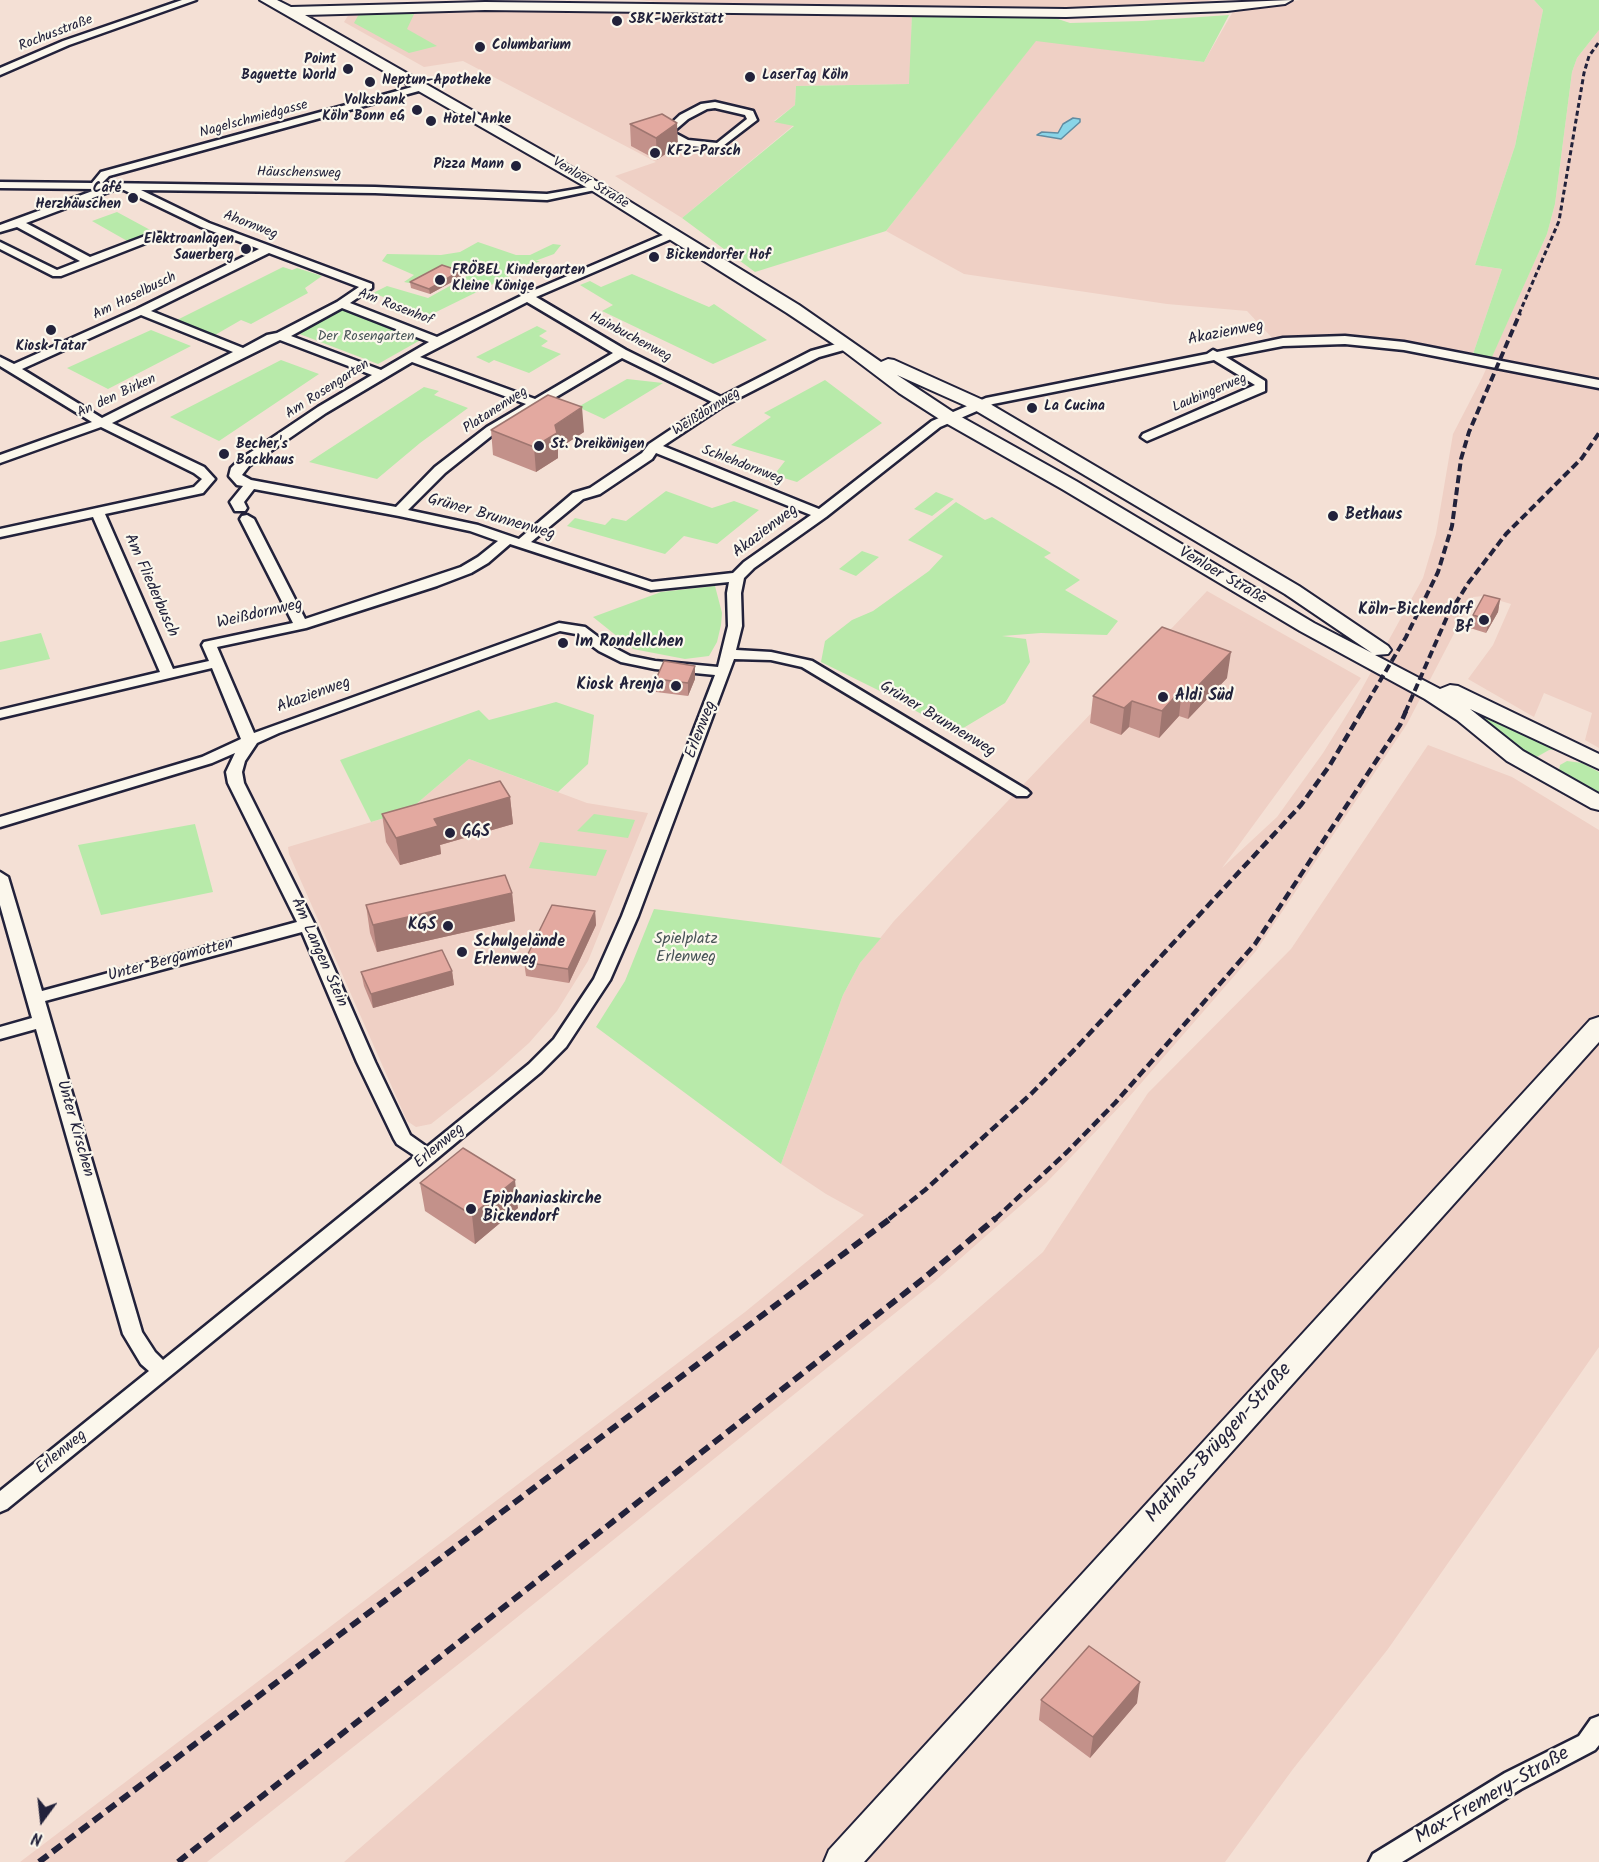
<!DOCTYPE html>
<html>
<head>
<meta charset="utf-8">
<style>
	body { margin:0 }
	#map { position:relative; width:1599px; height:1862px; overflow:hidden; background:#f4e0d5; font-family:Kalam,sans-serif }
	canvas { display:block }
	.north { position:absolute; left:12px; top:1790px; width:60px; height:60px; -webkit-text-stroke:4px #fbf7ec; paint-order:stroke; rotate:195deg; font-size:16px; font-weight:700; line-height:24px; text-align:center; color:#22223b }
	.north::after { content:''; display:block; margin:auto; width:21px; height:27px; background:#22223b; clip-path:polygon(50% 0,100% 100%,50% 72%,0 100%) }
</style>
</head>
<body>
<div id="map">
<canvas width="1599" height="1862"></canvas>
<div class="north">N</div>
</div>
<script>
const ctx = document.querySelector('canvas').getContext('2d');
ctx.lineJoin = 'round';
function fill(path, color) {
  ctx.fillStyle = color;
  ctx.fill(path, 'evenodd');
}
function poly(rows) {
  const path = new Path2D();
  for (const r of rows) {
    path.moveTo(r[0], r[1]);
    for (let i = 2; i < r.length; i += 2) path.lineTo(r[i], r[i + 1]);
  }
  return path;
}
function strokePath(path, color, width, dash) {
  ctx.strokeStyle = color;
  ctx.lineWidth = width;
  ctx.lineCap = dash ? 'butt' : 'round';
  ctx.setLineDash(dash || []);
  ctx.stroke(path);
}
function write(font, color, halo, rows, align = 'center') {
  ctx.font = font + ' Kalam,sans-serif';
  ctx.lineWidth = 4.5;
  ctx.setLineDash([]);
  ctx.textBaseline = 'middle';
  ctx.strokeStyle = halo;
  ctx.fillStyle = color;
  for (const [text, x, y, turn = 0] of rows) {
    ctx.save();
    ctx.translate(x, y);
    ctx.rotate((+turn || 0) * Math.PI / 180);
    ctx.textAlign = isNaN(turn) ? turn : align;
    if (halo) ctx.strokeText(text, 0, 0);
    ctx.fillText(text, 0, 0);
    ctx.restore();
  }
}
fill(poly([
	[637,0,1213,0,1176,7,1066,10,677,4],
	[1300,0,1534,0,1543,10,1515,146,1475,265,1502,269,1473,354,1411,344,1275,341,1247,311,1167,304,964,274,886,231,1036,40,1204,62,1235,8],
	[445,7,912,14,910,84,796,86,795,105,774,121,794,125,682,218,615,176,656,162,463,61,424,67,344,22,351,11],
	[1599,30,1599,748,1585,740,1592,713,1544,693,1534,717,1468,679,1493,645,1511,604,1484,596,1473,597,1407,724,1256,951,1129,1097,1046,1183,935,1281,474,1652,207,1862,20,1862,745,1312,864,1215,826,1194,781,1164,843,995,860,963,894,921,1207,591,1361,678,1222,868,1277,817,1323,753,1354,703,1423,578,1436,534,1453,434,1482,378,1547,234,1555,204,1572,72,1577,58],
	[1428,745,1512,777,1599,830,1599,1347,1388,1649,1293,1769,1225,1862,344,1862,1043,1252,1148,1093,1291,949],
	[469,759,587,803,648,813,588,961,557,1011,529,1043,493,1075,431,1124,416,1127,407,1121,289,854,288,847,408,811]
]), '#efd0c5');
fill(poly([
	[1534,0,1599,0,1599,30,1577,58,1572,72,1555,204,1547,234,1492,357,1473,354,1502,269,1475,265,1515,146,1543,10],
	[415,12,407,29,437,46,409,53,354,23,359,14],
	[912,14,1049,16,1070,23,1142,21,1229,15,1204,62,1036,41,886,231,755,272,682,218,794,126,774,122,795,105,796,86,909,84],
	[117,212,154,232,129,242,92,221],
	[478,242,516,255,530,255,553,244,561,245,554,254,535,261,540,261,430,315,373,293,387,286,428,298,466,277,466,273,457,268,409,283,404,282,414,275,382,261,387,254,441,255,460,252],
	[283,267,292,270,297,268,322,276,305,288,308,293,251,324,241,320,215,335,177,320],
	[632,274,709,307,714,304,767,340,713,364,602,311,613,305,580,285,590,281,601,287],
	[343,308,424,338,378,364,297,333],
	[537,326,547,331,539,336,548,341,541,346,561,354,529,373,494,360,489,363,476,357],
	[151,330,191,346,108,389,67,368],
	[281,360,319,374,219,441,170,417],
	[627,379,663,383,604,419,578,407],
	[825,380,882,423,797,482,774,475,785,461,731,445,771,417,764,413],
	[424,387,439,391,434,395,468,408,420,443,377,479,309,462],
	[666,491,712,508,734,501,759,510,717,544,684,536,665,554,567,526,575,518,605,525,612,518,626,521],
	[936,492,954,499,932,516,914,509],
	[956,502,985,520,992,517,1051,553,1044,557,1080,580,1065,590,1118,621,1107,635,1041,633,1002,636,1026,639,1030,662,1005,703,955,733,884,693,821,662,825,641,852,620,873,611,929,571,943,556,908,540],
	[862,551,879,557,856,576,839,569],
	[715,586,722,613,721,625,717,642,709,656,685,659,633,649,593,617,661,592],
	[41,633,50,659,0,670,0,642],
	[556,702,594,715,588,764,558,792,469,759,408,811,371,822,340,760,479,710,489,720],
	[1456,702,1560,749,1549,750,1535,758,1516,748],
	[1567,761,1582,763,1599,772,1599,793,1562,774,1559,771,1560,765],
	[594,814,635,820,628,838,577,831],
	[195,824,213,892,101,915,78,845],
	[540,842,607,850,596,876,529,868],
	[654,909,881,938,860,963,843,995,781,1164,596,1027,625,981]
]), '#b8eaaa');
const water = poly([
	[1073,118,1080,119,1080,122,1061,139,1037,135,1042,132,1058,133,1063,124,1073,118]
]);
fill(water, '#89d5e8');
strokePath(water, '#608da3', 1.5);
const street = poly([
	[182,0,196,0,69,45,0,75,0,68,63,41,182,0],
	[423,84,428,87,426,89,109,176,102,183,375,187,547,194,600,185,600,189,547,200,375,193,141,190,209,223,372,284,372,288,350,303,437,337,523,295,670,232,678,232,678,236,536,297,626,350,721,397,811,351,847,341,851,342,851,348,819,357,725,405,663,446,819,509,932,421,986,398,1207,354,1213,350,1217,352,1283,338,1345,336,1404,342,1599,380,1599,388,1404,350,1345,344,1283,346,1226,357,1265,381,1265,391,1147,441,1141,437,1143,434,1255,385,1214,360,993,404,940,427,826,517,754,568,744,578,741,593,742,626,736,650,771,652,812,661,1027,790,1030,793,1027,796,1017,796,802,667,771,660,734,659,638,916,610,980,566,1047,541,1072,434,1161,7,1509,0,1512,0,1491,149,1371,141,1364,123,1334,36,1029,0,1039,0,1027,32,1018,0,905,0,872,8,877,42,991,297,922,228,783,226,772,235,753,212,763,0,827,0,817,202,757,241,739,212,668,0,718,0,710,160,672,93,517,0,537,0,529,194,487,202,479,194,473,101,427,0,463,0,455,92,422,0,366,0,357,14,364,137,309,259,249,201,227,124,190,114,190,26,223,90,257,153,233,161,233,161,237,61,276,53,276,0,249,0,242,57,270,80,261,17,227,0,232,0,225,98,189,0,188,0,182,92,183,101,172,423,84],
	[269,253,359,287,337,302,277,333,267,335,243,348,151,311,269,253],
	[527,302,613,353,535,399,420,357,527,302],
	[342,308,429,342,381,370,291,336,342,308],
	[141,315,233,352,102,418,22,369,141,315],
	[280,340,372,375,318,407,239,460,231,468,229,476,237,485,243,486,230,502,235,511,245,511,247,508,244,502,254,489,399,516,470,531,498,541,478,557,461,567,305,619,254,519,247,515,242,516,240,519,293,623,204,642,202,645,209,661,173,669,105,514,203,493,215,479,204,467,112,423,280,340],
	[622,358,712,402,649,444,642,453,590,488,573,493,519,539,478,525,408,510,445,473,495,433,622,358],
	[412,362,526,404,487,427,435,467,396,507,251,480,242,475,249,466,326,413,412,362],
	[656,453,811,515,744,562,733,573,652,582,531,542,583,499,600,494,652,459,656,453],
	[510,544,651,590,729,582,727,593,728,626,718,667,655,661,630,656,609,645,585,627,559,623,254,733,217,647,306,628,437,586,471,573,488,563,510,544],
	[560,631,576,634,599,651,621,662,655,669,715,675,622,916,594,979,554,1039,529,1064,427,1147,410,1135,375,1062,315,925,244,783,242,772,245,761,257,743,279,733,560,631],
	[302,932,357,1062,394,1139,397,1144,415,1156,163,1360,155,1352,142,1332,45,1001,302,932],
	[715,102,753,111,757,120,719,149,682,145,661,133,680,115,701,104,715,102],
	[715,108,745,115,747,119,717,143,688,140,673,132,688,119,707,109,715,108],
	[1599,1716,1599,1745,1595,1750,1521,1789,1402,1862,1369,1862,1373,1854,1505,1773,1579,1736,1591,1719,1599,1716]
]);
const secondary = poly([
	[260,0,277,0,291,7,485,2,1066,9,1292,0,1285,4,1227,11,1066,17,485,10,305,15,601,184,799,305,881,362,888,359,894,360,985,401,1299,586,1388,646,1391,650,1388,654,1375,655,1440,689,1450,685,1458,686,1599,754,1599,769,1470,709,1523,751,1599,794,1599,810,1591,808,1507,761,1457,720,1425,699,1300,631,1062,489,944,422,899,393,841,349,787,313,591,190,260,0],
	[897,375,973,409,1285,594,1372,653,1314,623,1076,481,956,414,897,375],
	[1599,1017,1599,1042,864,1862,824,1862,829,1850,1590,1020,1599,1017]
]);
strokePath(street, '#22223b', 5);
strokePath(secondary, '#22223b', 4);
fill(street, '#fbf7ec');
fill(secondary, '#fbf7ec');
strokePath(poly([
	[1519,314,1559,221,1584,73,1589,56,1599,42]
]), '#22223b', 3, [5, 3]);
strokePath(poly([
	[1361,713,1406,637,1438,572,1452,526,1461,459,1469,432,1520,313],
	[1405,713,1447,617,1469,582,1506,534,1582,458,1599,433]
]), '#22223b', 4, [8, 4]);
strokePath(poly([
	[889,1219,925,1190,1031,1094,1077,1047,1301,805,1330,765,1362,711],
	[995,1219,1067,1152,1115,1103,1255,944,1400,725,1406,711]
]), '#22223b', 4.5, [9, 4.5]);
strokePath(poly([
	[39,1862,891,1218],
	[178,1862,923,1279,996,1218]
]), '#22223b', 6, [11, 6]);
fill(poly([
	[630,124,678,145,657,160,631,146],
	[460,271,461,277,430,294,411,288,410,282],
	[491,430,584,432,558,449,558,458,536,472,493,455],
	[1500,599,1498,612,1486,633,1470,628,1473,615],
	[695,666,695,679,688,696,656,692,656,679],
	[1227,678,1188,719,1179,716,1159,738,1129,727,1121,735,1090,723,1093,696],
	[510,797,513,824,440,845,441,854,400,865,386,842,382,814],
	[512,893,515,921,377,952,370,933,366,905],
	[595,911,596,925,569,983,526,976,524,962],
	[452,971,454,985,373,1008,364,986,361,972],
	[420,1183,518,1208,475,1244,425,1211],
	[1041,1700,1137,1703,1090,1758,1039,1720]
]), '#c3918a');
fill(poly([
	[677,123,678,145,657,160,656,138],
	[460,271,461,277,430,294,429,289],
	[582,407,584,432,558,449,558,458,536,472,534,447,555,425],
	[1500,599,1498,612,1486,633,1489,620],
	[1231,652,1227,678,1188,719,1192,692],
	[695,666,695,679,688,696,688,683],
	[1182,689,1179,716,1159,738,1162,711],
	[1132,701,1129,727,1121,735,1124,708],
	[510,797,513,824,440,845,441,854,400,865,396,838,434,819],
	[512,893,515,921,377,952,373,925],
	[595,911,596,925,569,983,568,969],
	[452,971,454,985,373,1008,371,994],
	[515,1180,518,1208,475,1244,472,1215],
	[1140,1682,1137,1703,1090,1758,1093,1737]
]), '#9f7670');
const building = poly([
	[662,114,677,123,656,138,630,124,662,114],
	[442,265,460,271,429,289,410,282,442,265],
	[548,395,582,407,555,425,557,433,534,447,491,430,548,395],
	[1484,595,1500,599,1489,620,1473,615,1484,595],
	[1162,627,1231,652,1192,692,1182,689,1162,711,1132,701,1124,708,1093,696,1162,627],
	[664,661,695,666,688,683,656,679,664,661],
	[500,781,510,797,434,819,438,826,396,838,382,814,500,781],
	[505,875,512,893,373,925,366,905,505,875],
	[552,905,595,911,568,969,524,962,552,905],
	[442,950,452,971,371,994,361,972,442,950],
	[463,1148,515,1180,472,1215,420,1183,463,1148],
	[1089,1646,1140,1682,1093,1737,1041,1700,1089,1646]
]);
fill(building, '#e3a9a0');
strokePath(building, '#9f7670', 1.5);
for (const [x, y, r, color] of [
	[617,21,6,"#22223b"],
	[480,47,6,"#22223b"],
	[348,69,6,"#22223b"],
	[750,77,6,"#22223b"],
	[370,82,6,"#22223b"],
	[417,110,6,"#22223b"],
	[431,121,6,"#22223b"],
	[655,153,6,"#22223b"],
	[516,166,6,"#22223b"],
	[133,198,6,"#22223b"],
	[246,249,6,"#22223b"],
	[654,257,6,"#22223b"],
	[440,280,6,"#22223b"],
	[51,330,6,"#22223b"],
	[1032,408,6,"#22223b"],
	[539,446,6,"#22223b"],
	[224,454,6,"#22223b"],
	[1333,516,6,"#22223b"],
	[1484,620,6,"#22223b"],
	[563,643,6,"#22223b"],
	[676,686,6,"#22223b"],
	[1163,697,6,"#22223b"],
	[450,833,6,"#22223b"],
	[448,926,6,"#22223b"],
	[462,952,6,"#22223b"],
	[471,1209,6,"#22223b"]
]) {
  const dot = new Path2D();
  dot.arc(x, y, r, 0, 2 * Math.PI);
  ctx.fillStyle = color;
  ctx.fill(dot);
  strokePath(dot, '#fbf7ec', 2);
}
write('bold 14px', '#22223b', '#fbf7ec', [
	["SBK-Werkstatt",629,21],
	["Columbarium",492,47],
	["Point",336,61,"right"],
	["Baguette World",336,77,"right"],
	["LaserTag Köln",762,77],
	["Neptun-Apotheke",382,82],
	["Volksbank",405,102,"right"],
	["Köln Bonn eG",405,118,"right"],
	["Hotel Anke",443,121],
	["KFZ-Parsch",667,153],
	["Pizza Mann",504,166,"right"],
	["Café",121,190,"right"],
	["Herzhäuschen",121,206,"right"],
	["Elektroanlagen",234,241,"right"],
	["Sauerberg",234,257,"right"],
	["Bickendorfer Hof",666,257],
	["FRÖBEL Kindergarten",452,272],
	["Kleine Könige",452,288],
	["Kiosk Tatar",51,348,"center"],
	["La Cucina",1044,408],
	["Becher's",236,446],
	["Backhaus",236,462],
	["St. Dreikönigen",551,446]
], 'left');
write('14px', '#22223b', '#fbf7ec', [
	["Rochusstraße",56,34,-21],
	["Nagelschmiedgasse",254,120,-15],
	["Häuschensweg",299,174,1],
	["Venloer Straße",590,184,31],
	["Ahornweg",250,226,21],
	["Am Haselbusch",135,297,-26],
	["Am Rosenhof",395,308,21],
	["Hainbuchenweg",630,338,28],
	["Am Rosengarten",328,390,-33],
	["Laubingerweg",1210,394,-23],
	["An den Birken",117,397,-25],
	["Platanenweg",496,411,-33],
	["Weißdornweg",707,413,-32],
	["Schlehdornweg",742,466,21]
]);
write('14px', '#485457', '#fbf7ec', [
	["Der Rosengarten",366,338]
]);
write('16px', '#22223b', '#fbf7ec', [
	["Akazienweg",1226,334,-11],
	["Grüner Brunnenweg",491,518,16],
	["Akazienweg",766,532,-37],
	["Venloer Straße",1222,577,30],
	["Am Fliederbusch",150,586,66],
	["Weißdornweg",260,615,-13],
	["Akazienweg",314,696,-20],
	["Grüner Brunnenweg",937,720,31],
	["Erlenweg",702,730,-69],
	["Am Langen Stein",318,953,66],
	["Unter Bergamotten",171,961,-15],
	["Unter Kirschen",74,1129,74],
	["Erlenweg",440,1147,-40],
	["Erlenweg",62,1453,-39]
]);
write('bold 16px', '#22223b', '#fbf7ec', [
	["Bethaus",1345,516],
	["Köln-Bickendorf",1472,611,"right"],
	["Bf",1472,629,"right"],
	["Im Rondellchen",575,643],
	["Kiosk Arenja",664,686,"right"],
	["Aldi Süd",1175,697],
	["GGS",462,833],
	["KGS",436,926,"right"],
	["Schulgelände",474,943],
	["Erlenweg",474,961],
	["Epiphaniaskirche",483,1200],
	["Bickendorf",483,1218]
], 'left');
write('16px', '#485457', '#fbf7ec', [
	["Spielplatz",686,940],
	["Erlenweg",686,958]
]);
write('20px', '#22223b', '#fbf7ec', [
	["Mathias-Brüggen-Straße",1220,1444,-48],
	["Max-Fremery-Straße",1493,1797,-30]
]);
</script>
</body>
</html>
